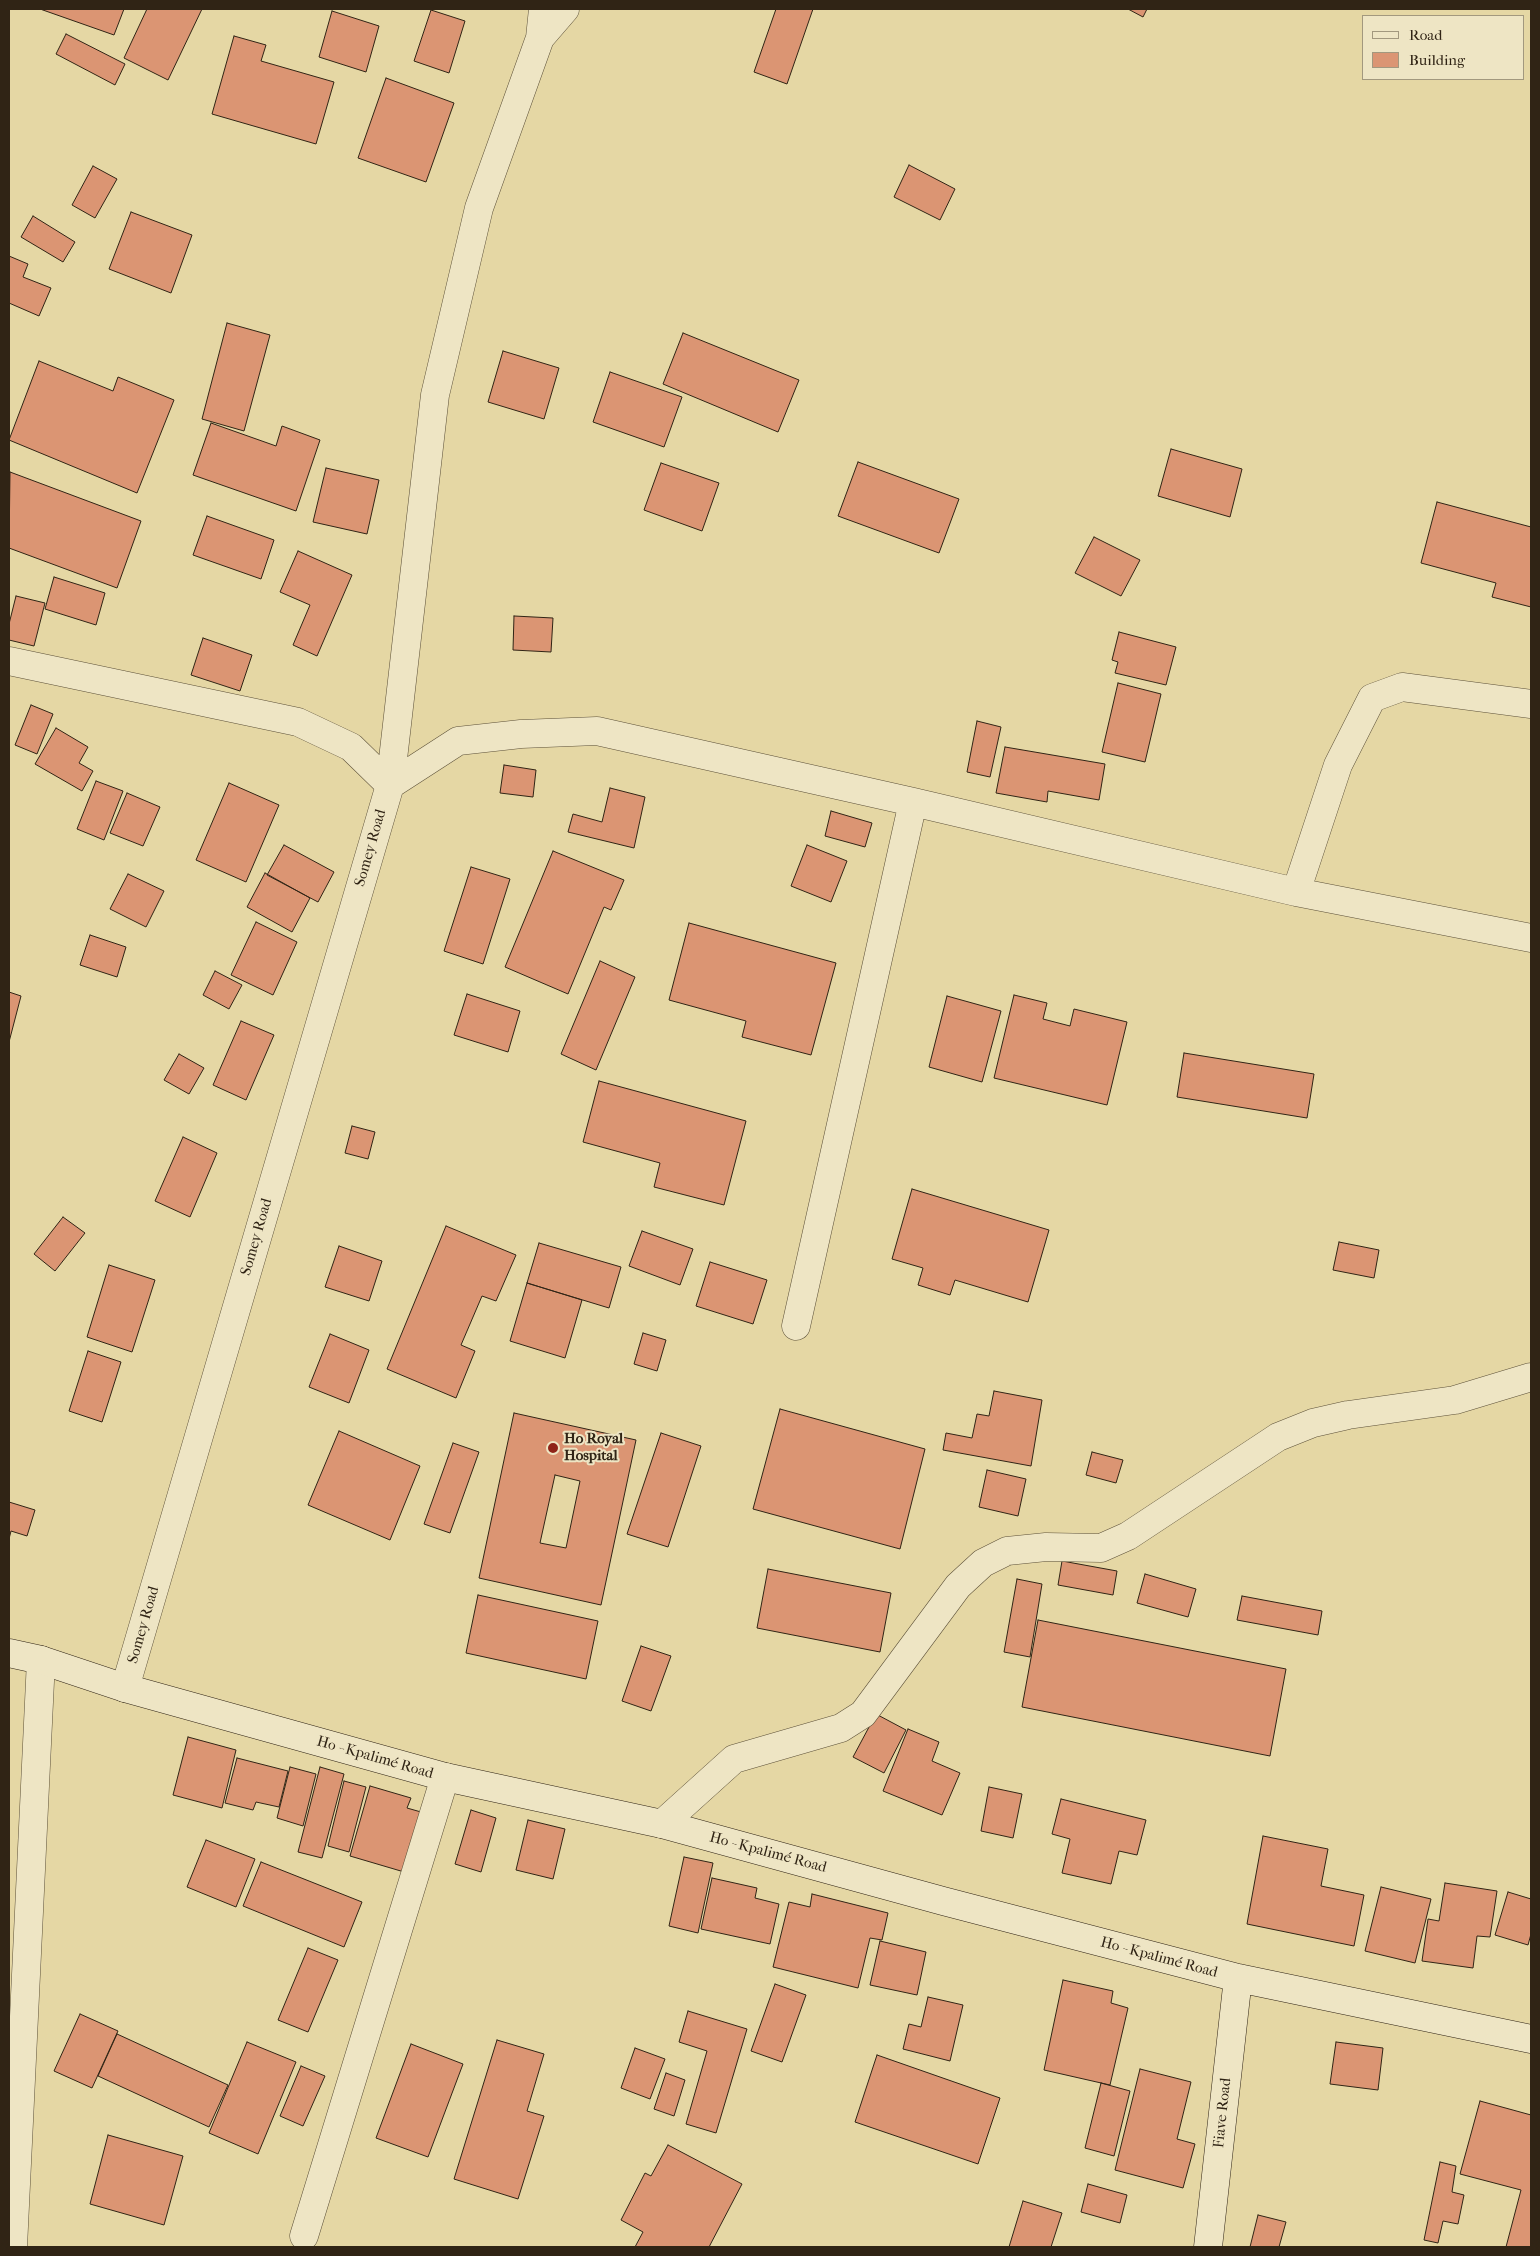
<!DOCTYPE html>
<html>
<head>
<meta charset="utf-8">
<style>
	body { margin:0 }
	#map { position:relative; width:1540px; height:2256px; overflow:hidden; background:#e5d7a4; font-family:"IM FELL French Canon",serif }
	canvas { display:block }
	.frame { position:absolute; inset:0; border:10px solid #302415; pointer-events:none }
	.legend { position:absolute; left:1362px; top:15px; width:162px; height:65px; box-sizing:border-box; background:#eee5c4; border:1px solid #a2987e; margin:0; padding:6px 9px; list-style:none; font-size:15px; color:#302415 }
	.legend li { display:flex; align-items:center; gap:10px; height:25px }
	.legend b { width:25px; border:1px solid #a2987e }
</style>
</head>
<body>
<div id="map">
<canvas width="1540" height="2256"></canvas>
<div class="frame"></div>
<ul class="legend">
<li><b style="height:6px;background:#eee5c4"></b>Road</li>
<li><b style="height:14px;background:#db9573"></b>Building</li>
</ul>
</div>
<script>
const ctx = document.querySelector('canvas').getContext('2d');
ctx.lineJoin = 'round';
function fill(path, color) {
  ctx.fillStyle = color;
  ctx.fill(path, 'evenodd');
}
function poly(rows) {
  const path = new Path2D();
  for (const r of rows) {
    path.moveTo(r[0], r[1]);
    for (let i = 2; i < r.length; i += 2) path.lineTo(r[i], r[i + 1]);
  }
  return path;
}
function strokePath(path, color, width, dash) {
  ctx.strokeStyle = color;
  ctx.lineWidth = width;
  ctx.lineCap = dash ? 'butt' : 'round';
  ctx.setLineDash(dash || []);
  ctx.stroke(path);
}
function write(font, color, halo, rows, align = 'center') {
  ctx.font = font + ' "IM FELL French Canon",serif';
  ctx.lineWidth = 4;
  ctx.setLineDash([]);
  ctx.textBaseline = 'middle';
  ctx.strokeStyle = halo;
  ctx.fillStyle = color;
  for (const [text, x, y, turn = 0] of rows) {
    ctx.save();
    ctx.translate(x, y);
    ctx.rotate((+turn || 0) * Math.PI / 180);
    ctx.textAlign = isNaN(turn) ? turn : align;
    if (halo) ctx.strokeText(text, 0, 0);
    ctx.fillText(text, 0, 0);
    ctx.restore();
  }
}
const building = poly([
	[40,9,124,9,114,35,40,9],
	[147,9,202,9,168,80,124,58,147,9],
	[776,9,813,9,787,84,754,72,776,9],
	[1128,9,1147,9,1143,17,1128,9],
	[431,10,465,21,449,73,414,61,431,10],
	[332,11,379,26,366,72,319,57,332,11],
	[66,34,125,64,115,85,56,54,66,34],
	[234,36,266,45,261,61,334,82,316,144,212,114,234,36],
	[386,78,454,103,426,182,358,158,386,78],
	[909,165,955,189,940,220,894,197,909,165],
	[93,166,117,179,95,218,72,205,93,166],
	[131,212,192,235,171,293,109,269,131,212],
	[33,216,75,242,63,262,21,237,33,216],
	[9,256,28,264,23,277,51,288,39,316,9,303,9,256],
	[227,323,270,335,244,431,202,419,227,323],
	[683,333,799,380,778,432,663,384,683,333],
	[503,351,559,368,544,419,488,402,503,351],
	[39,361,113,391,118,377,174,400,137,493,9,440,39,361],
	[610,372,682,397,664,447,593,422,610,372],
	[211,423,276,446,282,426,320,440,296,511,193,475,211,423],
	[1171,449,1242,469,1230,517,1158,496,1171,449],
	[858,462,959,499,939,553,838,516,858,462],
	[661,463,719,483,702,531,644,510,661,463],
	[326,468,379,480,367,534,313,522,326,468],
	[10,472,141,521,117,588,9,548,10,472],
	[1437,502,1531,527,1531,607,1492,597,1496,583,1421,563,1437,502],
	[207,516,274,540,261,579,193,555,207,516],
	[1094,537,1140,560,1121,596,1075,573,1094,537],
	[298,551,352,575,317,656,293,645,310,605,280,592,298,551],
	[54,577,105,593,96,625,45,609,54,577],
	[16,596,45,603,34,646,9,640,9,624,16,596],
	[514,616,553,618,551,652,513,650,514,616],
	[1119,632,1176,647,1166,685,1115,673,1118,662,1112,660,1119,632],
	[203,638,252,655,240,691,191,675,203,638],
	[1118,683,1161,694,1145,762,1102,752,1118,683],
	[31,705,53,714,37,754,15,745,31,705],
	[977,721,1001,727,990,777,967,772,977,721],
	[56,728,88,747,79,763,93,771,82,791,35,764,56,728],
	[1005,747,1105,764,1099,800,1048,791,1047,802,996,793,1005,747],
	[504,765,536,770,533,797,500,793,504,765],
	[96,781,123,791,104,840,77,829,96,781],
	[229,783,279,805,246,882,196,860,229,783],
	[610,788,645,797,634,848,568,832,573,814,602,822,610,788],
	[127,793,160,807,143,846,110,833,127,793],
	[831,811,872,823,865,847,825,836,831,811],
	[284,845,334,872,318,902,267,875,284,845],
	[807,845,847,861,831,902,791,886,807,845],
	[553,851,624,880,611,910,604,907,568,994,505,967,553,851],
	[471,867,510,879,483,964,444,951,471,867],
	[265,873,310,898,292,932,247,907,265,873],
	[128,874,164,891,146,927,110,909,128,874],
	[256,922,297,942,273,995,231,975,256,922],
	[689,923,836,963,811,1055,742,1037,746,1021,669,1000,689,923],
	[90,935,126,947,117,977,80,965,90,935],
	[600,961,635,977,596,1070,561,1054,600,961],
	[215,971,242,985,229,1009,203,995,215,971],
	[9,992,21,996,9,1042,9,992],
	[467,994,520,1011,508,1052,454,1035,467,994],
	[1014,995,1047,1003,1043,1019,1070,1026,1074,1009,1127,1022,1107,1105,994,1078,1014,995],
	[947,996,1001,1011,982,1082,929,1067,947,996],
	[241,1021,274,1035,246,1100,213,1085,241,1021],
	[1184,1053,1314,1074,1307,1118,1177,1097,1184,1053],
	[179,1054,204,1068,189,1094,164,1080,179,1054],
	[599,1081,746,1121,724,1205,654,1187,660,1163,583,1142,599,1081],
	[352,1126,375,1132,368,1159,345,1153,352,1126],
	[183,1137,217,1153,190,1217,155,1201,183,1137],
	[912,1189,1049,1230,1028,1302,955,1280,950,1295,918,1285,923,1268,892,1259,912,1189],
	[63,1217,85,1233,55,1271,34,1254,63,1217],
	[446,1226,516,1255,496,1301,482,1296,461,1345,475,1351,456,1398,387,1369,446,1226],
	[642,1231,693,1249,680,1285,629,1266,642,1231],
	[1339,1242,1379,1250,1374,1278,1333,1270,1339,1242],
	[539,1243,621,1267,609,1308,527,1283,539,1243],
	[339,1246,382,1261,369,1301,325,1287,339,1246],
	[710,1262,767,1280,753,1324,696,1306,710,1262],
	[109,1265,155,1280,132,1352,87,1337,109,1265],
	[527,1283,582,1300,565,1358,510,1341,527,1283],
	[643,1333,666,1340,657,1371,634,1364,643,1333],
	[330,1334,369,1350,349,1403,309,1387,330,1334],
	[88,1351,121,1362,102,1422,69,1411,88,1351],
	[994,1391,1042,1400,1031,1466,943,1450,946,1433,972,1438,977,1414,989,1416,994,1391],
	[780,1409,925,1449,900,1549,753,1509,780,1409],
	[514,1413,636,1440,601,1605,479,1578,514,1413],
	[555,1475,580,1481,566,1548,540,1543,555,1475],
	[339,1431,420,1466,390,1540,308,1505,339,1431],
	[661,1433,701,1446,668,1547,627,1534,661,1433],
	[453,1443,479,1452,450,1533,424,1524,453,1443],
	[1092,1452,1123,1460,1116,1483,1086,1475,1092,1452],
	[987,1470,1026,1479,1018,1516,979,1507,987,1470],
	[9,1502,35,1510,27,1536,11,1531,9,1539,9,1502],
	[1062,1561,1117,1571,1113,1595,1058,1585,1062,1561],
	[768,1569,891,1593,880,1652,757,1628,768,1569],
	[1145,1574,1196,1589,1188,1617,1137,1603,1145,1574],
	[1017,1579,1042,1584,1030,1657,1004,1652,1017,1579],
	[478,1595,598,1621,586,1679,466,1653,478,1595],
	[1242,1596,1322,1611,1318,1635,1237,1620,1242,1596],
	[1038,1620,1286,1669,1270,1756,1022,1707,1038,1620],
	[641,1646,671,1656,651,1711,622,1701,641,1646],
	[876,1714,906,1730,884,1773,853,1757,876,1714],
	[908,1729,939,1742,932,1761,960,1773,942,1815,883,1791,908,1729],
	[188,1737,236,1750,222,1808,173,1795,188,1737],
	[237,1758,288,1771,279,1807,256,1802,253,1810,225,1803,237,1758],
	[290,1767,316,1774,303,1826,277,1818,290,1767],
	[320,1767,344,1774,322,1858,298,1852,320,1767],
	[344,1781,366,1787,349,1852,328,1846,344,1781],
	[370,1786,411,1798,407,1808,428,1814,411,1874,350,1856,370,1786],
	[989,1787,1022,1794,1013,1838,981,1831,989,1787],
	[1061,1799,1146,1820,1137,1855,1119,1851,1111,1884,1062,1873,1070,1839,1052,1834,1061,1799],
	[471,1810,496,1818,481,1872,455,1864,471,1810],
	[528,1820,565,1829,553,1879,516,1870,528,1820],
	[1263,1836,1328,1849,1321,1886,1364,1895,1354,1946,1247,1924,1263,1836],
	[206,1840,255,1859,236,1907,187,1887,206,1840],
	[684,1857,713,1863,698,1933,669,1926,684,1857],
	[261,1862,362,1902,344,1947,243,1906,261,1862],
	[712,1878,757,1888,755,1898,779,1904,770,1944,701,1929,712,1878],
	[1445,1883,1497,1891,1490,1937,1477,1936,1473,1968,1422,1961,1428,1919,1439,1921,1445,1883],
	[1381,1887,1431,1899,1415,1963,1365,1951,1381,1887],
	[1508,1892,1531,1899,1531,1934,1528,1945,1495,1935,1508,1892],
	[812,1894,888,1913,882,1940,870,1938,858,1988,773,1967,789,1902,810,1907,812,1894],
	[880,1941,926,1952,917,1995,870,1985,880,1941],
	[308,1948,338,1960,308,2032,278,2020,308,1948],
	[1063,1980,1113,1991,1111,2003,1128,2008,1110,2085,1044,2070,1063,1980],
	[775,1984,806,1995,782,2062,751,2051,775,1984],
	[928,1997,963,2005,950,2061,903,2049,909,2024,921,2027,928,1997],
	[688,2011,747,2029,716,2133,686,2124,707,2051,679,2042,688,2011],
	[80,2014,118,2031,92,2088,54,2071,80,2014],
	[117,2034,228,2085,209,2127,98,2076,117,2034],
	[497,2040,544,2054,527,2111,544,2116,518,2199,454,2179,497,2040],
	[247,2042,296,2062,258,2154,209,2133,247,2042],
	[1336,2042,1383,2048,1378,2090,1330,2084,1336,2042],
	[411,2044,463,2064,428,2157,376,2138,411,2044],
	[635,2048,665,2059,650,2099,621,2088,635,2048],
	[877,2055,1000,2098,978,2164,855,2122,877,2055],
	[301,2066,325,2076,303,2126,280,2116,301,2066],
	[1140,2069,1191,2082,1177,2139,1195,2144,1183,2188,1115,2170,1140,2069],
	[666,2073,685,2080,674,2116,654,2109,666,2073],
	[1101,2083,1130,2091,1114,2156,1085,2148,1101,2083],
	[1480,2101,1531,2115,1531,2247,1506,2247,1521,2190,1460,2174,1480,2101],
	[108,2135,183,2156,164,2225,90,2204,108,2135],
	[668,2145,742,2184,709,2247,635,2247,643,2232,621,2220,645,2173,651,2176,668,2145],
	[1440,2162,1456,2166,1452,2192,1464,2195,1458,2224,1443,2221,1438,2243,1424,2240,1440,2162],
	[1088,2184,1127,2195,1120,2223,1081,2212,1088,2184],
	[1023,2201,1062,2213,1051,2247,1009,2247,1023,2201],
	[1258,2215,1286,2222,1279,2247,1250,2247,1258,2215]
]);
fill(building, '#db9573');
strokePath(building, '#302415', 1);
const street = poly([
	[540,38,565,9],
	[9,661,298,722,351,747,390,785],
	[390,785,458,741,521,734,597,731,913,802,1296,892,1531,938],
	[1296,892,1338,765,1372,698,1402,687,1531,704],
	[796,1326,913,802],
	[125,1688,390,785,435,395,479,208,540,38,543,9],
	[662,1824,734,1759,841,1728,863,1714,958,1586,983,1563,1007,1551,1046,1547,1101,1548,1128,1536,1278,1437,1313,1423,1348,1415,1455,1400,1531,1377],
	[304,2236,445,1777],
	[13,2247,41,1660]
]);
const secondary = poly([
	[9,1653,41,1660,125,1688,445,1777,662,1824,943,1901,1238,1978,1531,2039],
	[1208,2247,1238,1978]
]);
strokePath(street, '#5d5139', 29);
strokePath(secondary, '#302415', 29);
strokePath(street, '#eee5c4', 28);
strokePath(secondary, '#eee5c4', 28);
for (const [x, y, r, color] of [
	[553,1448,6,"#8f2418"]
]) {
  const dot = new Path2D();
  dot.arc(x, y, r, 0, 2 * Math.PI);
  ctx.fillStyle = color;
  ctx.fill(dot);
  strokePath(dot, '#eee5c4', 2);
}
write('15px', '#302415', '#eee5c4', [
	["Somey Road",371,848,-74],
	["Somey Road",257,1237,-74],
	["Somey Road",144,1625,-74],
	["Ho - Kpalimé Road",375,1758,16],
	["Ho - Kpalimé Road",768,1853,15],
	["Ho - Kpalimé Road",1159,1958,15],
	["Fiave Road",1223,2113,-84]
]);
write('bold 15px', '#302415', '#eee5c4', [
	["Ho Royal",564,1439],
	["Hospital",564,1456]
], 'left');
</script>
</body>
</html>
